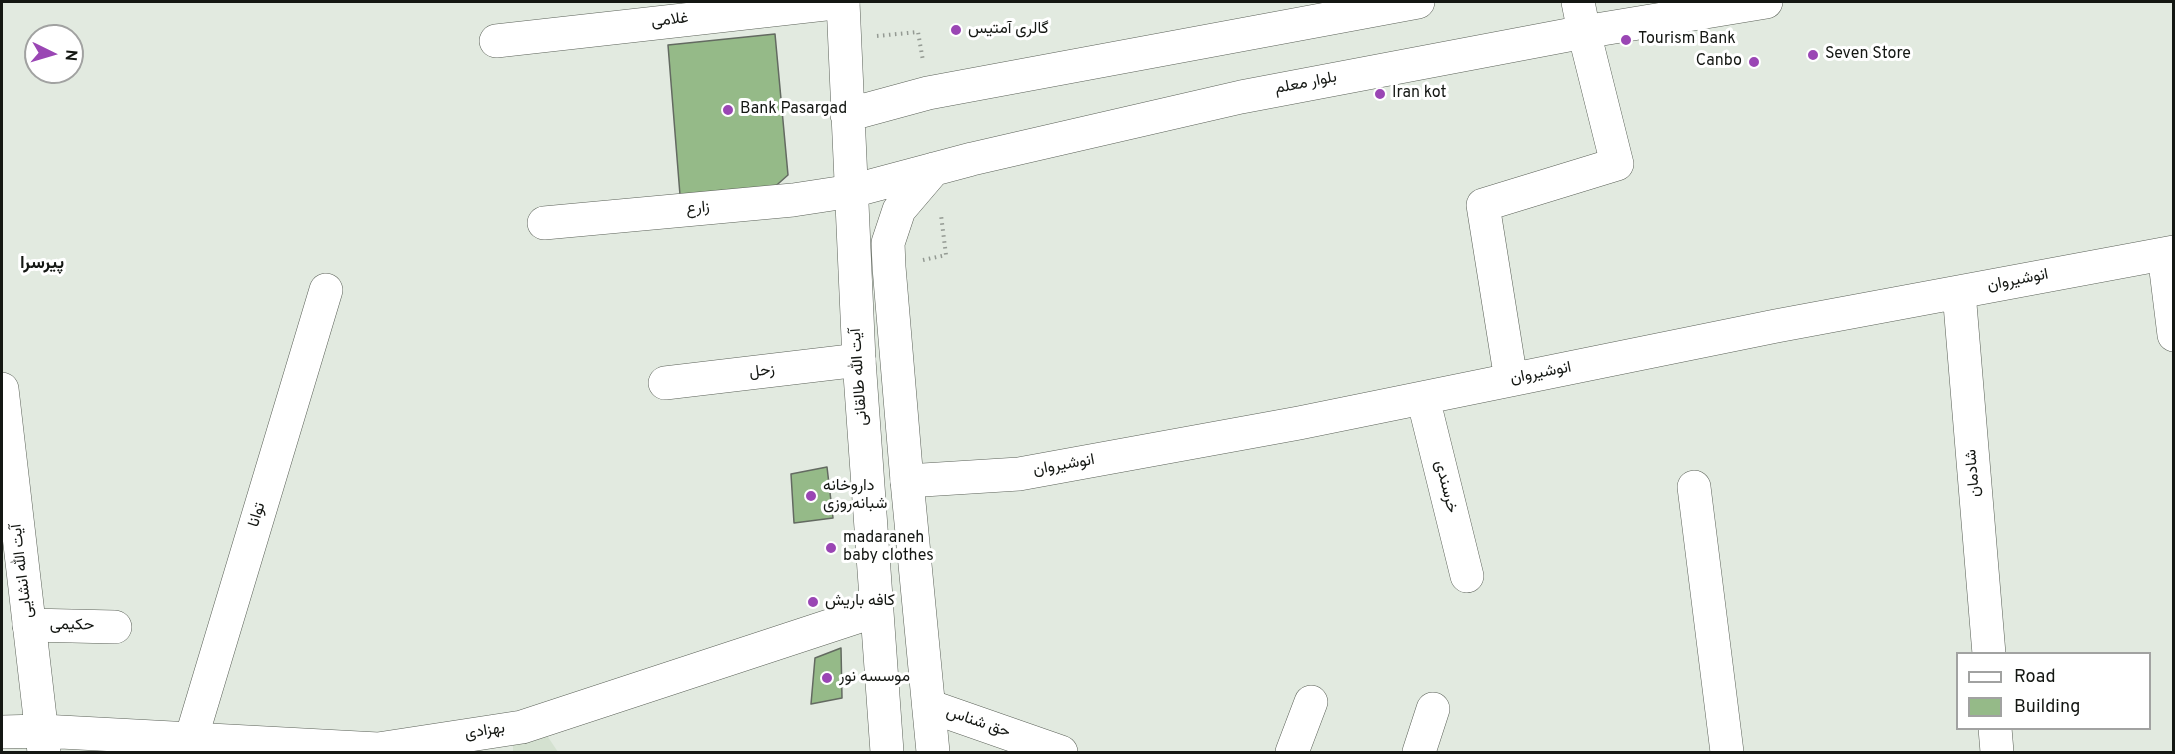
<!DOCTYPE html>
<html>
<head>
<meta charset="utf-8">
<style>
	body { margin:0 }
	#map { position:relative; width:2175px; height:754px; overflow:hidden; background:#e2eae0; font-family:Overpass,sans-serif }
	canvas { display:block }
	.frame { position:absolute; inset:0; border:3px solid #141713; pointer-events:none }
	.legend { position:absolute; left:1956px; top:652px; width:195px; height:78px; box-sizing:border-box; background:#fff; border:2px solid #a1a2a1; margin:0; padding:8px 10px; list-style:none; font-size:18px; color:#141713 }
	.legend li { display:flex; align-items:center; gap:12px; height:30px }
	.legend b { width:30px; border:2px solid #a1a2a1 }
	.north { position:absolute; left:24px; top:24px; width:60px; height:60px; box-sizing:border-box; background:#fff; border:2px solid #a1a2a1; border-radius:50%; rotate:95deg; font-size:16px; font-weight:700; line-height:24px; text-align:center; color:#141713 }
	.north::after { content:''; display:block; margin:auto; width:21px; height:27px; background:#9a46b4; clip-path:polygon(50% 0,100% 100%,50% 72%,0 100%) }
</style>
</head>
<body>
<div id="map">
<canvas width="2175" height="754"></canvas>
<div class="frame"></div>
<ul class="legend">
<li><b style="height:8px;background:#fff"></b>Road</li>
<li><b style="height:16px;background:#95ba88"></b>Building</li>
</ul>
<div class="north">N</div>
</div>
<script>
const ctx = document.querySelector('canvas').getContext('2d');
ctx.lineJoin = 'round';
function fill(path, color) {
  ctx.fillStyle = color;
  ctx.fill(path, 'evenodd');
}
function poly(rows) {
  const path = new Path2D();
  for (const r of rows) {
    path.moveTo(r[0], r[1]);
    for (let i = 2; i < r.length; i += 2) path.lineTo(r[i], r[i + 1]);
  }
  return path;
}
function strokePath(path, color, width, dash) {
  ctx.strokeStyle = color;
  ctx.lineWidth = width;
  ctx.lineCap = dash ? 'butt' : 'round';
  ctx.setLineDash(dash || []);
  ctx.stroke(path);
}
function write(font, color, halo, rows, align = 'center') {
  ctx.font = font + ' Overpass,Vazirmatn,sans-serif';
  ctx.lineWidth = 6;
  ctx.setLineDash([]);
  ctx.textBaseline = 'middle';
  ctx.strokeStyle = halo;
  ctx.fillStyle = color;
  for (const [text, x, y, turn = 0] of rows) {
    ctx.save();
    ctx.translate(x, y);
    ctx.rotate((+turn || 0) * Math.PI / 180);
    ctx.textAlign = isNaN(turn) ? turn : align;
    if (halo) ctx.strokeText(text, 0, 0);
    ctx.fillText(text, 0, 0);
    ctx.restore();
  }
}
fill(poly([
	[544,731,558,752,513,752,513,738]
]), '#d4e1d0');
const building = poly([
	[775,34,788,175,770,191,680,195,668,45,775,34],
	[827,467,833,518,794,523,791,474,827,467],
	[841,648,842,698,811,704,815,658,841,648]
]);
fill(building, '#95ba88');
strokePath(building, '#636a61', 1.5);
const street = poly([
	[496,41,843,2],
	[544,223,793,200,852,191],
	[2164,254,2174,335],
	[1959,292,1989,654],
	[1511,380,1483,205,1617,164,1584,32,1578,2],
	[665,383,859,360],
	[1423,398,1467,576],
	[907,481,1019,474,1299,423,1776,326,2174,252],
	[1694,487,1727,752],
	[29,625,115,627],
	[929,706,1061,752],
	[1995,728,1997,752],
	[191,739,326,290],
	[1292,752,1311,702],
	[1419,752,1433,709]
]);
const secondary = poly([
	[2,389,44,752],
	[2,732,42,731,378,749,522,727,875,611]
]);
const primary = poly([
	[843,2,859,360,887,752],
	[847,115,928,93,1418,2],
	[852,191,972,159,1241,97,1584,32,1766,2],
	[933,752,907,481,889,267,888,243,899,210,934,169]
]);
strokePath(street, '#5b6158', 34);
strokePath(secondary, '#5b6158', 34);
strokePath(primary, '#5b6158', 34);
strokePath(poly([
	[877,36,918,32,923,61],
	[923,260,946,255,941,215]
]), '#949a93', 4, [1.5, 4.5]);
strokePath(street, '#fff', 33);
strokePath(secondary, '#fff', 33);
strokePath(primary, '#fff', 33);
for (const [x, y, r, color] of [
	[956,30,6,"#9a46b4"],
	[1626,40,6,"#9a46b4"],
	[1813,55,6,"#9a46b4"],
	[1754,62,6,"#9a46b4"],
	[1380,94,6,"#9a46b4"],
	[728,110,6,"#9a46b4"],
	[811,496,6,"#9a46b4"],
	[831,548,6,"#9a46b4"],
	[813,602,6,"#9a46b4"],
	[827,678,6,"#9a46b4"]
]) {
  const dot = new Path2D();
  dot.arc(x, y, r, 0, 2 * Math.PI);
  ctx.fillStyle = color;
  ctx.fill(dot);
  strokePath(dot, '#fff', 2);
}
write('16px', '#141713', '#fff', [
	["غلامی",670,21,-6],
	["بلوار معلم",1306,84,-11],
	["زارع",698,209,-5],
	["انوشیروان",2018,281,-11],
	["زحل",762,372,-7],
	["انوشیروان",1541,374,-11],
	["آیت الله طالقانی",860,377,-94],
	["انوشیروان",1064,466,-10],
	["شادمان",1974,473,-95],
	["خرسندی",1445,487,76],
	["توانا",258,515,-73],
	["آیت الله انشایی",23,571,-97],
	["حکیمی",72,626,1],
	["حق شناس",978,723,19],
	["بهزادی",485,732,-9]
]);
write('16px', '#141713', '#fff', [
	["گالری آمتیس",968,30],
	["Tourism Bank",1638,40],
	["Seven Store",1825,55],
	["Canbo",1742,62,"right"],
	["Iran kot",1392,94],
	["Bank Pasargad",740,110],
	["داروخانه",823,487],
	["شبانه‌روزی",823,505],
	["madaraneh",843,539],
	["baby clothes",843,557],
	["کافه باریش",825,602],
	["موسسه نور",839,678]
], 'left');
write('bold 18px', '#141713', '#fff', [
	["پیرسرا",42,264]
]);
</script>
</body>
</html>
